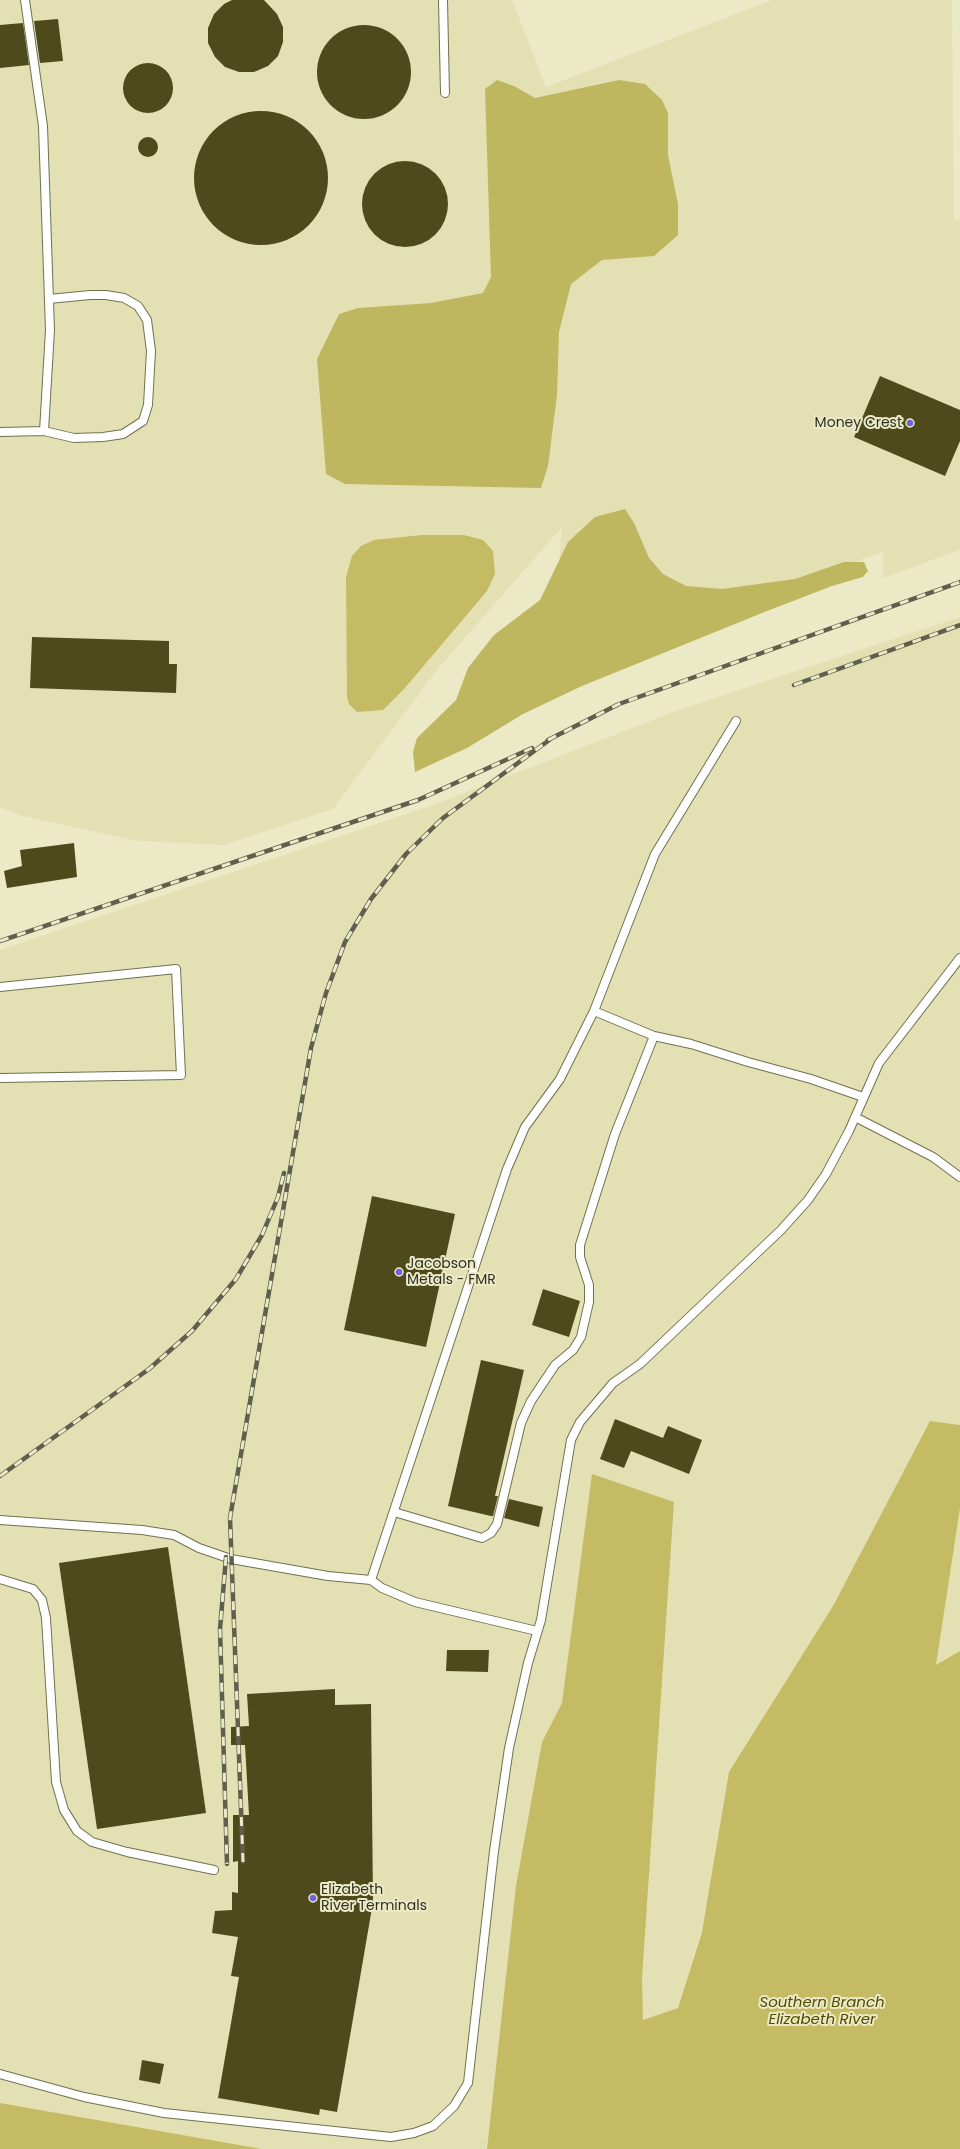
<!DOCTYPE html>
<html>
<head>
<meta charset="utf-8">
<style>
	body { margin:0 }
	canvas { display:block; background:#eceac6 }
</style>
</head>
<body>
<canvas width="960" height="2149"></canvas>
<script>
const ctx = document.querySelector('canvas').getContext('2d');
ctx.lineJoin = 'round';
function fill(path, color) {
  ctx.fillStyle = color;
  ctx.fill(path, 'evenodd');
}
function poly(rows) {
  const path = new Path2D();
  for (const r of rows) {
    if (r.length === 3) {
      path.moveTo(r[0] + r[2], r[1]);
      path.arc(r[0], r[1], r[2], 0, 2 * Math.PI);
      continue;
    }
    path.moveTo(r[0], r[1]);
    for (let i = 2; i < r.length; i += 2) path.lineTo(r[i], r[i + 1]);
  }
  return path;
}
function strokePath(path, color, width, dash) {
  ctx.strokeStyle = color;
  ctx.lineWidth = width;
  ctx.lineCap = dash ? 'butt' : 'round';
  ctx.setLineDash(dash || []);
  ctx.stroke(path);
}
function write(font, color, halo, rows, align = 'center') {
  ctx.font = font + ' Poppins,sans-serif';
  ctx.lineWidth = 4;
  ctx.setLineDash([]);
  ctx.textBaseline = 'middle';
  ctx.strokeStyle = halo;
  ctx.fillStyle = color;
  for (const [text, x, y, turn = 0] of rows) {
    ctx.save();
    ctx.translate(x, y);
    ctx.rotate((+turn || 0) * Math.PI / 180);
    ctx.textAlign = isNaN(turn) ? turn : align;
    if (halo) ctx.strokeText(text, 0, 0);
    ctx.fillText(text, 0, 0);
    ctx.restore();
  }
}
fill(poly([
	[0,0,512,0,546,87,772,0,952,0,954,219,960,220,960,550,883,578,883,552,674,628,553,647,562,527,436,671,333,809,223,845,139,841,22,816,0,807],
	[960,617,960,1425,930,1421,833,1606,767,1711,678,2008,643,2021,642,1978,562,1703,542,1742,499,2050,487,2149,262,2149,0,2103,0,950,433,805,676,711],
	[960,1508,960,1651,936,1665]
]), '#e3e0b4');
fill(poly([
	[497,80,514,86,535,98,619,80,645,84,662,100,668,113,668,155,678,204,678,235,654,256,602,260,571,284,559,332,557,395,548,466,541,488,345,484,326,474,317,359,339,314,358,308,431,303,483,293,491,277,485,89],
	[625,509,634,523,649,558,663,574,686,586,722,589,795,579,844,562,864,562,868,571,863,577,832,586,762,613,582,686,523,714,467,748,415,772,413,752,417,738,456,700,468,668,494,635,540,600,568,542,595,517]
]), '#bfb75f');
fill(poly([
	[422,535,464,535,483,540,493,551,495,574,487,591,404,689,383,710,357,712,349,704,347,697,346,577,352,556,361,546,374,540],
	[930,1421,960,1425,960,1508,936,1665,960,1651,960,2149,487,2149,516,1886,542,1742,562,1703,592,1474,674,1502,642,1978,643,2020,678,2008,702,1932,729,1772,833,1606],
	[0,2103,262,2149,0,2149]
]), '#c4bb64');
fill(poly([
	[232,0,264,0,277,14,283,27,283,42,278,56,268,66,254,72,239,72,225,67,215,57,208,43,208,28,214,14,224,4],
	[58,19,63,61,40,63,34,21],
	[23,23,29,65,0,68,0,25],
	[364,72,47],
	[148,88,25],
	[261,178,67],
	[148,147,10],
	[405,204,43],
	[880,376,960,410,960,441,945,476,854,437],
	[32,637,169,641,169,664,177,664,176,693,30,688],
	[74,843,77,877,7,888,4,871,22,866,20,850],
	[372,1196,455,1214,426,1347,344,1330],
	[543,1289,580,1301,569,1337,532,1325],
	[481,1360,524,1370,495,1496,498,1496,493,1516,491,1516,448,1506],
	[615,1419,663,1438,668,1426,702,1440,689,1474,631,1451,624,1468,600,1459],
	[509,1499,543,1507,539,1527,504,1518],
	[168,1547,206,1813,97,1829,59,1563],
	[447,1650,489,1650,488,1672,446,1671],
	[335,1689,335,1705,371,1704,373,1902,337,2112,320,2109,319,2115,218,2098,239,1977,231,1976,238,1937,212,1933,215,1911,232,1910,232,1892,238,1893,238,1861,233,1862,233,1815,249,1815,245,1745,231,1745,231,1727,249,1726,247,1694],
	[142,2060,164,2064,160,2084,139,2080]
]), '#4f4a1c');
const lane = poly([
	[443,0,445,93],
	[44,431,74,438,103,437,123,434,143,421,148,405,151,351,147,320,138,306,124,298,106,295,90,295,49,299],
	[0,432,44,431,50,330,43,126,25,0],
	[736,721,655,854,594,1011,654,1036,691,1044,748,1062,811,1079,863,1097],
	[0,987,176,969,181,1075,0,1078],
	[855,1117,933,1157,960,1177],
	[394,1512,482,1538,491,1533,497,1524,521,1423,531,1401,555,1365,573,1350,581,1337,589,1302,589,1285,580,1257,580,1245,615,1134,654,1036],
	[0,1520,142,1530,174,1535,199,1548,231,1559,328,1576,371,1580],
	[0,1579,33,1589,42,1600,46,1618,56,1782,64,1810,77,1831,92,1842,127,1852,214,1870],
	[537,1631,415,1602,382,1588,371,1580,507,1169,525,1127,560,1079,594,1011],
	[0,2074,84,2097,164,2113,391,2137,414,2133,433,2126,454,2106,468,2083,494,1851,509,1748,528,1663,541,1620,571,1440,580,1422,613,1383,640,1364,781,1230,808,1200,826,1174,849,1131,879,1063,960,958]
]);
strokePath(lane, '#727050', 10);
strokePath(lane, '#fff', 8);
const rail = poly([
	[794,685,960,625],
	[548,740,619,704,960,582],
	[0,941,418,800,532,748],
	[0,1476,149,1369,192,1331,236,1279,262,1235,278,1197,284,1173],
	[226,1557,220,1629,227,1864],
	[243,1862,230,1518,311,1048,326,993,345,942,371,899,406,854,443,818,552,738]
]);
strokePath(rail, '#605e4c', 4.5);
strokePath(rail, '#eceac6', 3, [9]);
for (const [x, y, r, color] of [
	[910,423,4,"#6e61db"],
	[399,1272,4,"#6e61db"],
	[313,1898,4,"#6e61db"]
]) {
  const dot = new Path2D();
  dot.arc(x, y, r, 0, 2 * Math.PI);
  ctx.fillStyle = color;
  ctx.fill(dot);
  strokePath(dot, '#eceac6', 1.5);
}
write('14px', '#302f22', '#eceac6', [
	["Money Crest",902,423,"right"],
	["Jacobson",407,1264],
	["Metals - FMR",407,1280],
	["Elizabeth",321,1890],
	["River Terminals",321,1906]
], 'left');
write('italic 15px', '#504a01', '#eceac6', [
	["Southern Branch",822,2003],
	["Elizabeth River",822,2020]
]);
</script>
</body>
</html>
